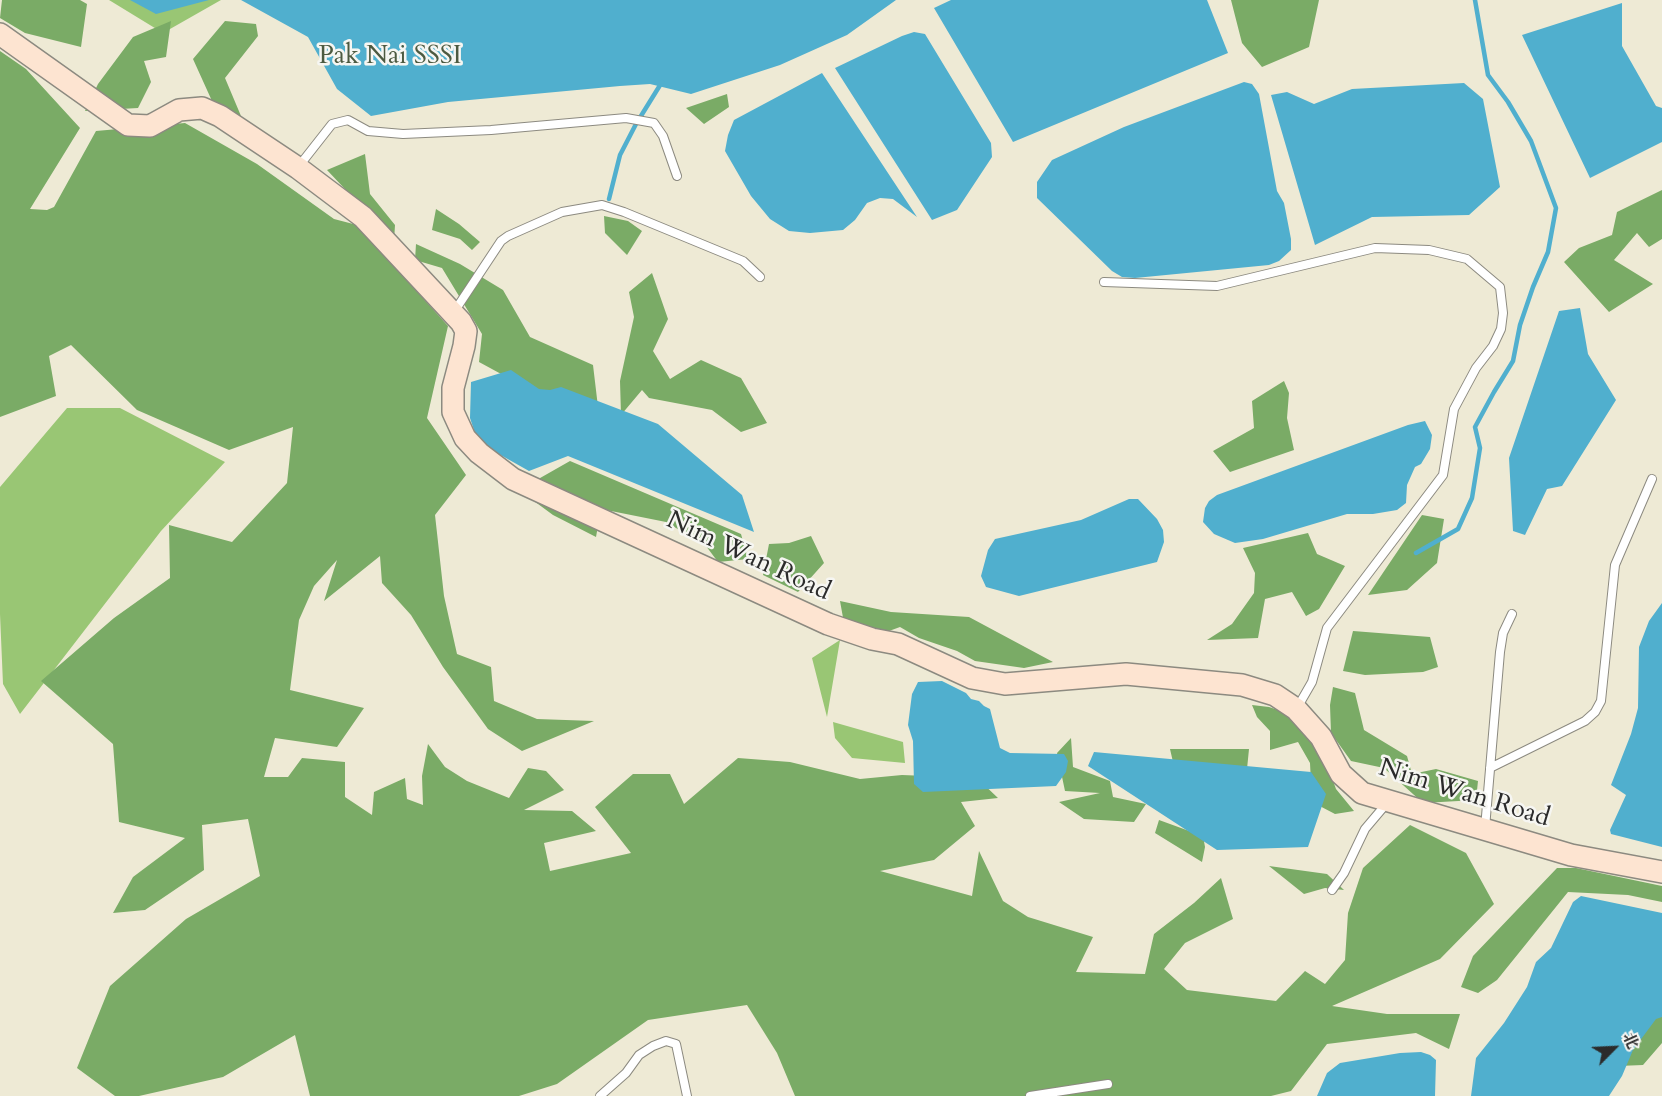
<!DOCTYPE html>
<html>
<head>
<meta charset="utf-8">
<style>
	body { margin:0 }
	#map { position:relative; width:1662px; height:1096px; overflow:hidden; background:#eeead5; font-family:Cardo,"Noto Serif SC",serif }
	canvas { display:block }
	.north { position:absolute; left:1584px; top:1018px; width:60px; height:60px; -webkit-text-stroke:4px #f6f6f2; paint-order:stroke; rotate:66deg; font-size:16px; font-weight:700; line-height:24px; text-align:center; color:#2b2b2b }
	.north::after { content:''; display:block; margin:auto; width:21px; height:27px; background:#2b2b2b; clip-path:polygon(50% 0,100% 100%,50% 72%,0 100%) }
</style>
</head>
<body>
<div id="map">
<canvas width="1662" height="1096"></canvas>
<div class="north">北</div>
</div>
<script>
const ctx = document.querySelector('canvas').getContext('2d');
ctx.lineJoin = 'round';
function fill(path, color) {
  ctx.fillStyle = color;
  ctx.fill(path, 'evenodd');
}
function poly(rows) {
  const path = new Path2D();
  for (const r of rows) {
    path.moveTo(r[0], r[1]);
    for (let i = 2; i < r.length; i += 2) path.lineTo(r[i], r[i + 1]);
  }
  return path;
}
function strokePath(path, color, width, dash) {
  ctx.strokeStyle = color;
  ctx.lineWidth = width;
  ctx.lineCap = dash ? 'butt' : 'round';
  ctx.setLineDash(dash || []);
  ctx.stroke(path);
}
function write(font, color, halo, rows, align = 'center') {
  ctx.font = font + ' Cardo,serif';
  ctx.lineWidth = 5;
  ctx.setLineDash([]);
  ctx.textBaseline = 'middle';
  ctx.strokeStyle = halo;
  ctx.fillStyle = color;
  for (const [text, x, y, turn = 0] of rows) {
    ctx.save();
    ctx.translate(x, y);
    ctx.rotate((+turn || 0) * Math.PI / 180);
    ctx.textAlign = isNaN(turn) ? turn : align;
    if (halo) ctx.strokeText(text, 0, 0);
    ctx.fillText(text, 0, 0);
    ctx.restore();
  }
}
fill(poly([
	[109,0,221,0,163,33],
	[67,408,120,408,225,462,161,531,20,714,3,684,0,614,0,487],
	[840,640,827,717,812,658],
	[833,722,903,742,905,763,852,758,835,738]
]), '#99c674');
fill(poly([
	[2,0,80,0,87,4,81,47,25,33,0,18],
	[1231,0,1319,0,1309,47,1262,67,1242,43],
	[171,21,166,57,144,61,151,82,138,108,85,111,98,84,133,37],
	[225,21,256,24,258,36,225,78,241,116,212,101,193,59],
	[0,51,26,69,80,128,30,209,47,210,54,207,96,131,185,123,257,164,334,219,357,225,406,257,405,278,448,326,427,418,466,475,435,515,444,596,457,654,491,667,494,701,537,719,594,721,522,751,488,729,443,667,411,615,382,583,380,556,324,601,337,560,314,586,299,620,290,690,364,708,337,747,275,738,264,777,288,777,302,758,345,762,345,797,372,815,374,792,405,778,407,799,423,805,422,776,428,744,445,767,467,781,509,798,528,768,546,771,564,790,524,810,572,811,596,831,544,843,550,871,631,853,595,807,633,774,670,774,684,804,738,758,790,762,860,779,902,775,977,778,998,798,961,802,975,826,934,860,880,871,972,896,979,851,1003,901,1028,917,1093,937,1076,972,1145,974,1154,934,1194,903,1221,878,1233,919,1185,943,1164,969,1187,990,1276,1001,1305,971,1325,984,1345,960,1348,913,1363,868,1410,825,1466,853,1494,904,1440,959,1332,1006,1387,1014,1460,1014,1449,1049,1416,1033,1327,1044,1291,1091,1271,1096,795,1096,777,1053,747,1005,648,1020,557,1084,519,1096,310,1096,295,1035,223,1077,139,1096,115,1096,77,1068,110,986,186,919,260,876,248,819,202,825,204,870,145,910,113,913,133,877,185,838,119,822,113,744,41,681,114,618,170,578,169,525,232,542,287,483,293,427,229,450,137,410,71,345,49,356,56,396,0,417],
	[727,94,729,107,704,124,686,108],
	[365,154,370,194,395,225,394,241,327,170],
	[1662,190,1662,239,1649,247,1637,233,1614,260,1653,284,1609,312,1564,262,1579,248,1612,235,1617,212],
	[436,209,459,224,480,242,472,250,460,239,432,230],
	[604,216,628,221,642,231,627,255,605,233],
	[416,244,460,264,503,290,530,337,593,365,598,407,549,400,479,362,482,334,442,268,415,260],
	[652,273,668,319,653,351,670,379,701,360,741,378,767,423,741,432,712,410,649,398,642,390,621,415,620,381,634,317,629,292],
	[1284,381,1289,393,1287,418,1294,450,1230,472,1213,451,1254,428,1252,401],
	[570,461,741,534,748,559,718,562,706,546,666,522,601,509,596,537,553,515,519,490],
	[1422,515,1444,519,1437,563,1407,590,1368,595],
	[1308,533,1317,554,1345,566,1319,609,1306,616,1292,592,1265,599,1258,638,1207,640,1232,624,1254,593,1255,573,1243,548],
	[811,536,824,563,798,592,763,575,769,544,789,543],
	[840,601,891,612,969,617,1053,662,1024,668,975,661,957,651,919,638,900,627,889,631,844,623],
	[1353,631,1430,637,1438,667,1423,672,1365,675,1343,671],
	[1333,687,1355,693,1364,730,1407,756,1412,774,1436,769,1478,781,1476,800,1423,803,1384,768,1351,761,1331,733,1330,705],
	[1252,705,1269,707,1311,721,1336,789,1354,811,1335,814,1312,802,1310,763,1298,742,1270,750,1270,731,1257,717],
	[1071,738,1073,767,1110,781,1113,797,1146,804,1134,822,1084,819,1059,802,1100,793,1065,791,1057,753],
	[1170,749,1249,749,1247,769,1173,762],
	[1159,820,1203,836,1205,847,1202,862,1155,833],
	[1269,866,1327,874,1344,890,1325,888,1304,894],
	[1557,868,1576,868,1662,886,1662,902,1628,895,1568,892,1497,980,1478,993,1461,987,1473,956],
	[1662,1005,1662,1043,1643,1065,1618,1066]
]), '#7aab66');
fill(poly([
	[130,0,209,0,156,14],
	[241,0,896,0,847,35,780,65,691,94,650,84,620,86,448,102,371,116,337,89,308,37],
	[951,0,1207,0,1228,53,1013,142,934,8],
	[1622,3,1622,46,1656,106,1662,108,1662,142,1590,178,1522,35],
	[914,32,925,34,991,143,992,157,957,210,932,220,835,68,902,36],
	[822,73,917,217,893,199,880,198,867,203,855,220,843,230,810,233,789,231,770,219,751,196,725,151,728,135,734,120],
	[1244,82,1252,84,1259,94,1277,191,1284,203,1291,239,1291,250,1279,261,1269,265,1135,278,1122,277,1112,271,1037,198,1037,182,1052,160,1124,127],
	[1464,83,1483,99,1500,187,1469,215,1372,217,1315,245,1271,95,1287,92,1314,104,1352,89],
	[1580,308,1588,354,1616,400,1562,486,1547,489,1525,535,1513,531,1509,458,1559,311],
	[511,370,539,389,550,390,561,387,658,424,742,495,754,532,568,456,529,471,481,444,475,433,470,418,471,382],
	[1425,421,1432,435,1430,449,1421,464,1415,467,1407,485,1406,503,1397,510,1373,514,1347,514,1263,539,1235,543,1214,534,1203,522,1205,508,1209,501,1217,495,1408,425],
	[1129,499,1138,499,1157,519,1163,530,1164,542,1157,562,1019,596,986,587,981,576,988,550,995,539,1081,520],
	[1662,603,1662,847,1611,834,1610,830,1626,795,1611,785,1631,734,1638,708,1639,647,1649,621],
	[942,681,966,693,971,699,979,701,984,706,990,709,1000,748,1010,753,1064,754,1068,761,1066,772,1056,786,923,792,914,784,913,741,908,725,912,694,918,682],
	[1094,752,1311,772,1326,794,1308,847,1217,850,1088,766],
	[1581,896,1662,913,1662,1017,1656,1019,1633,1050,1622,1076,1609,1096,1471,1096,1476,1058,1504,1023,1527,987,1536,962,1551,948,1573,902],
	[1421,1052,1430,1055,1436,1060,1435,1096,1317,1096,1327,1073,1340,1063,1400,1053]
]), '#50afce');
strokePath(poly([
	[609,199,620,155,636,124,662,82],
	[1416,553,1458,529,1472,498,1480,448,1475,427,1494,392,1513,361,1520,325,1533,287,1548,252,1556,208,1531,141,1508,102,1488,75,1475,0]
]), '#50afce', 4.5);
const lane = poly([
	[299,166,332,124,348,120,368,131,403,134,491,130,626,118,654,123,663,136,677,176],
	[1104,282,1217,286,1375,248,1429,250,1467,259,1500,287,1503,313,1501,329,1493,346,1476,368,1454,409,1443,475,1327,628,1312,682,1297,708],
	[454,312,501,241,508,236,562,212,602,205,624,212,743,261,760,277],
	[1490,768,1585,721,1595,712,1601,701,1615,565,1652,479],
	[1485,828,1500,652,1503,633,1512,614],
	[1332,890,1344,873,1365,829,1387,803],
	[600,1096,626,1073,639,1055,653,1046,666,1041,676,1044,687,1096],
	[1030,1096,1108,1084]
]);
const secondary = poly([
	[0,34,128,125,150,126,179,110,202,108,220,116,298,168,363,217,461,322,466,331,464,346,453,388,453,412,465,438,479,453,513,479,828,624,872,639,898,644,972,678,1005,684,1126,674,1242,685,1275,695,1296,709,1321,737,1341,774,1362,793,1571,855,1662,872]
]);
strokePath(lane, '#8c8a80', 10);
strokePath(secondary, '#8c8a80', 24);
strokePath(lane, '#fff', 8);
strokePath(secondary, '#fde4d1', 21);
write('26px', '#4c5a41', '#f6f6f2', [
	["Pak Nai SSSI",390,57]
]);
write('26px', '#2b2b2b', '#f6f6f2', [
	["Nim Wan Road",748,557,25],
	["Nim Wan Road",1464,794,17]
]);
</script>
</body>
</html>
